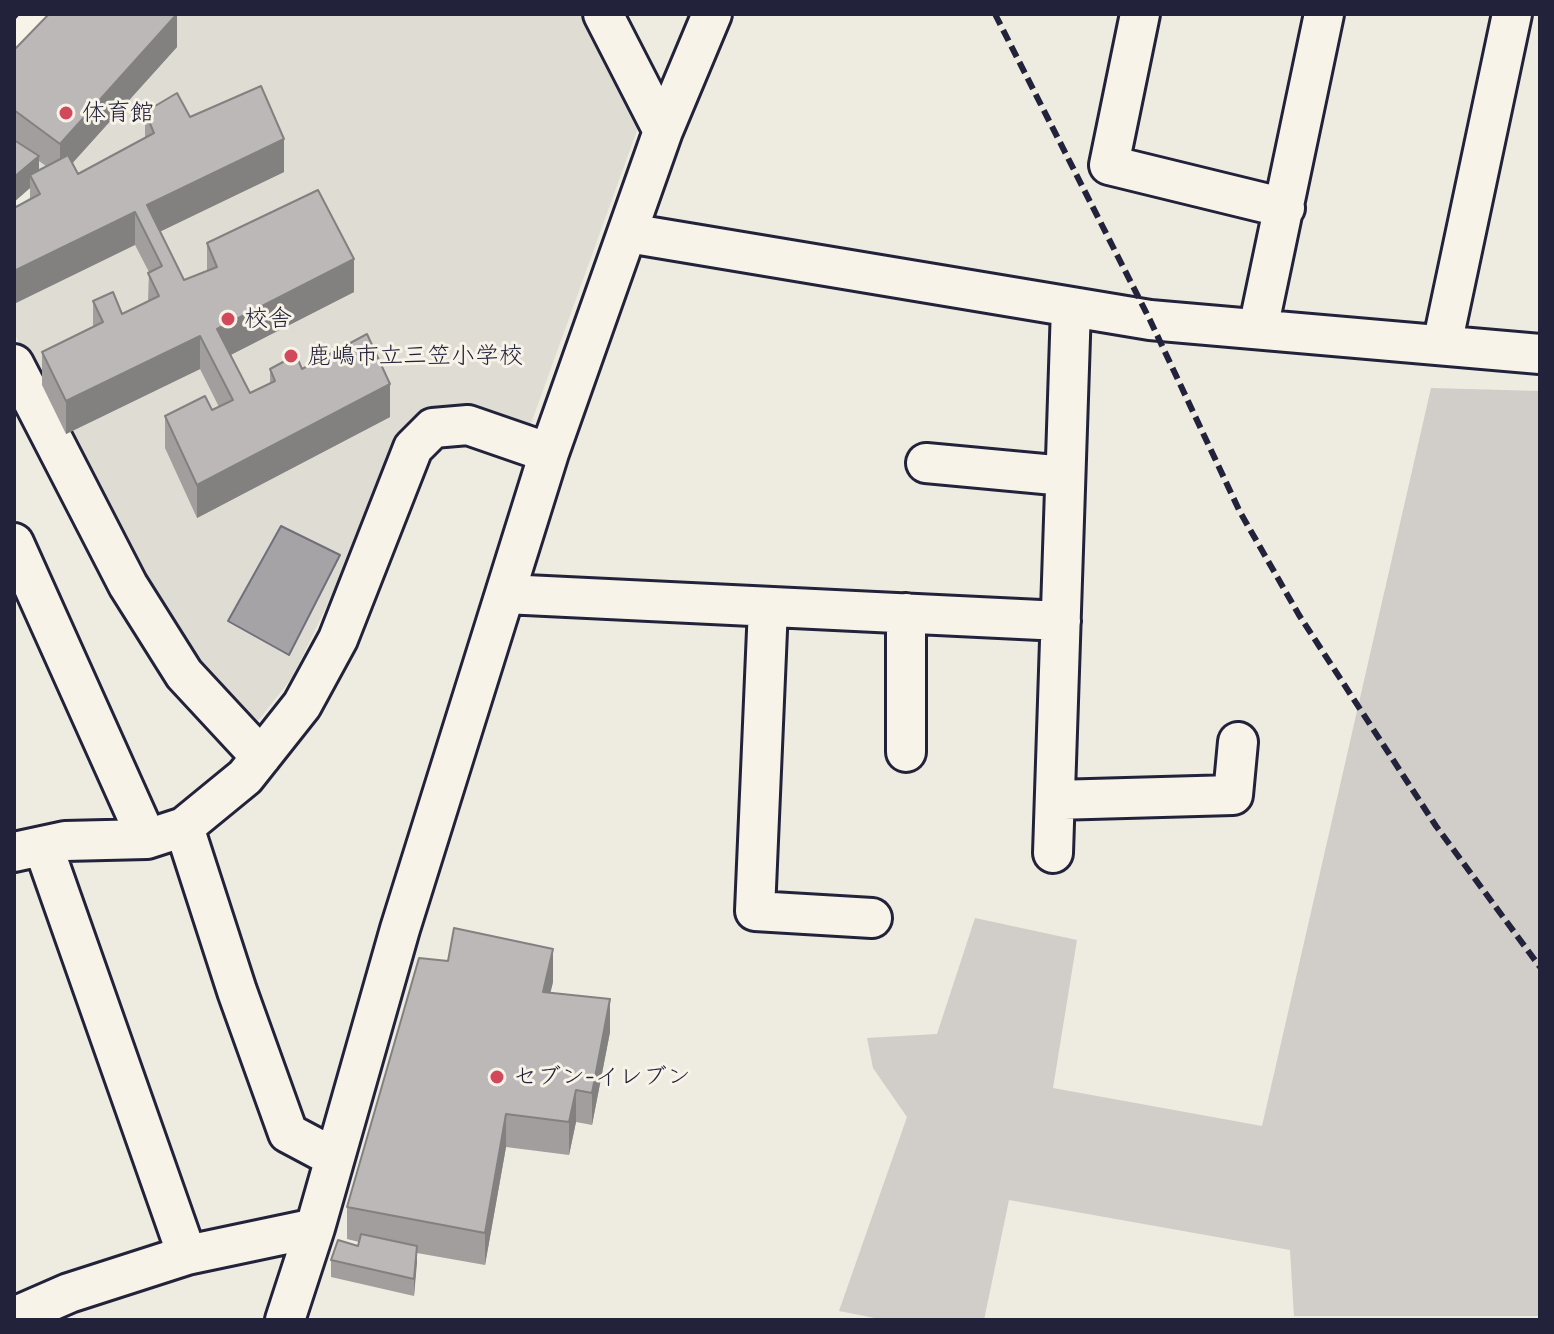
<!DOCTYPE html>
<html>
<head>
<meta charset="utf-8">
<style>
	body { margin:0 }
	#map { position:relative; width:1554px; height:1334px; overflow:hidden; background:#eeebe1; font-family:"Comic Neue",sans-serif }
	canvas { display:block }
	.frame { position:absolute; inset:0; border:16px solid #22223b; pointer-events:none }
</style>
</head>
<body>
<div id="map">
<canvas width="1554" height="1334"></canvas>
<div class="frame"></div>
</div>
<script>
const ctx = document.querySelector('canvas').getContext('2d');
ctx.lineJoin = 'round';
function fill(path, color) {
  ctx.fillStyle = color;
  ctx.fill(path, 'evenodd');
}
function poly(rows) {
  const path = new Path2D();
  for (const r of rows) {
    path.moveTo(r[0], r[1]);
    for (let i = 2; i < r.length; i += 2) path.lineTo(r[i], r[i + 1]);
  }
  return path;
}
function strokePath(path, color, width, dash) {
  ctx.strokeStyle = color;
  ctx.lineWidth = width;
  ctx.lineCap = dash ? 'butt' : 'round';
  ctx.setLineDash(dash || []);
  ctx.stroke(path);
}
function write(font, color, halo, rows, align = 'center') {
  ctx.font = font + ' "Comic Neue","Klee One",sans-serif';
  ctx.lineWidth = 6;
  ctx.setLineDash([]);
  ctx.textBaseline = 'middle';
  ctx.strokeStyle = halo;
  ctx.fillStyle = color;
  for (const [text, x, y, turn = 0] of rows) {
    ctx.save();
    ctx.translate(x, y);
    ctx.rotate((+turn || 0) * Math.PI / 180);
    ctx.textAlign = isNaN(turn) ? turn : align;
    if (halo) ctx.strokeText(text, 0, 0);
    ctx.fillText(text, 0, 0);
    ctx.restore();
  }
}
fill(poly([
	[67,14,582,14,640,122,529,429,467,411,352,553,292,678,257,722,190,655,137,569,14,333,14,237,31,231,22,203,52,181,14,154]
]), '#dfdcd4');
fill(poly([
	[1431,388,1540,391,1540,1316,1294,1316,1290,1250,1009,1200,984,1320,885,1320,839,1311,907,1117,873,1068,867,1038,937,1034,975,918,1077,940,1053,1088,1262,1126]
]), '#d1cdc9');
const water = poly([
	[281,526,340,555,289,655,228,621,281,526]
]);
fill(water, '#a6a3a6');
strokePath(water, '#716f7b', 2);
const minor = poly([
	[603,14,663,131],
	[1140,14,1109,165,1285,208],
	[14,51,45,14],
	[628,233,1150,320,1540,354],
	[1258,329,1324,14],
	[1442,345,1512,14],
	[14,364,128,585,184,674,261,757],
	[926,463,1065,476],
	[14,543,147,839],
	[505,594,1061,621],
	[768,607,755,911,872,918],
	[906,613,906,752],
	[1055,800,1233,795,1238,742],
	[184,827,237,991,288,1133,335,1158],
	[43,846,187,1255],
	[14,852,65,841,147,839,184,827,245,777,302,705,338,639,413,448,433,428,468,425,549,453],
	[1053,853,1071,307],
	[14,1317,69,1293,187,1255,315,1228],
	[285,1320,315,1228,400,929,549,453,663,131,712,14]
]);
strokePath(minor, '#22223b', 44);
strokePath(minor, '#f7f3e8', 38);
strokePath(poly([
	[995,14,1150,320,1240,512,1299,615,1436,826,1540,967]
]), '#22223b', 6, [12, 6]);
fill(poly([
	[177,47,72,163,78,174,145,138,145,112,190,117,284,172,160,231,184,280,207,271,207,243,354,292,230,355,250,393,270,383,270,369,302,369,390,417,197,518,165,448,165,416,212,410,219,407,200,369,66,434,42,385,42,352,93,327,93,301,122,314,148,301,149,272,135,245,30,200,30,188,14,202,14,50],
	[39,161,46,166,39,170],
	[553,982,550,993,610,1032,592,1125,576,1122,569,1155,506,1147,485,1265,417,1253,414,1296,331,1277,331,1260,358,1246,359,1242,347,1239,347,1207]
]), '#a19e9d');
fill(poly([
	[177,14,177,47,60,177,60,144],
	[284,139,284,172,147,238,147,205],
	[39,156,39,181,30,175,30,188,14,202,14,177],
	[135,212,135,245,14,304,14,271],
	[354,259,354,292,217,362,217,329],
	[200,336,200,369,66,434,66,401],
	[390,384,390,417,197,518,197,485],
	[553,949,553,982,543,1024,543,992],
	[610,999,610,1032,592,1125,592,1093],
	[576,1090,576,1122,569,1155,569,1122],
	[506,1114,506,1147,485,1265,485,1233],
	[417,1246,417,1263,414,1296,414,1279]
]), '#838180');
const building = poly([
	[49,14,177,14,60,144,14,110,14,50,49,14],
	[261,86,284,139,147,205,184,280,217,267,207,243,318,190,354,259,217,329,250,393,275,381,270,369,296,355,302,369,367,334,390,384,197,485,165,416,205,396,212,410,233,400,200,336,66,401,42,352,103,322,93,301,113,292,122,314,159,296,148,273,162,266,135,212,14,271,14,208,40,194,30,175,68,155,78,174,154,133,145,112,177,93,190,117,261,86],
	[14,140,39,156,14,177,14,140],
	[454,928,553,949,543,992,610,999,592,1093,576,1090,569,1122,506,1114,485,1233,347,1207,419,958,448,961,454,928],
	[361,1234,417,1246,414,1279,331,1260,338,1240,358,1246,361,1234]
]);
fill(building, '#bbb8b7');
strokePath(building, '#838180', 2);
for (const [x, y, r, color] of [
	[66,113,8,"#d1495b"],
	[228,319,8,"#d1495b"],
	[291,356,8,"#d1495b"],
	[497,1077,8,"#d1495b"]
]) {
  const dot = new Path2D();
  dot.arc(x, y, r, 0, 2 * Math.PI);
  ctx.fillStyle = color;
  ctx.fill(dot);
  strokePath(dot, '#f7f3e8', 3);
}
write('24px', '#22223b', '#f7f3e8', [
	["体育館",82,113],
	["校舎",244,319],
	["鹿嶋市立三笠小学校",307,356],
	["セブン-イレブン",513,1077]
], 'left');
</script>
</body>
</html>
